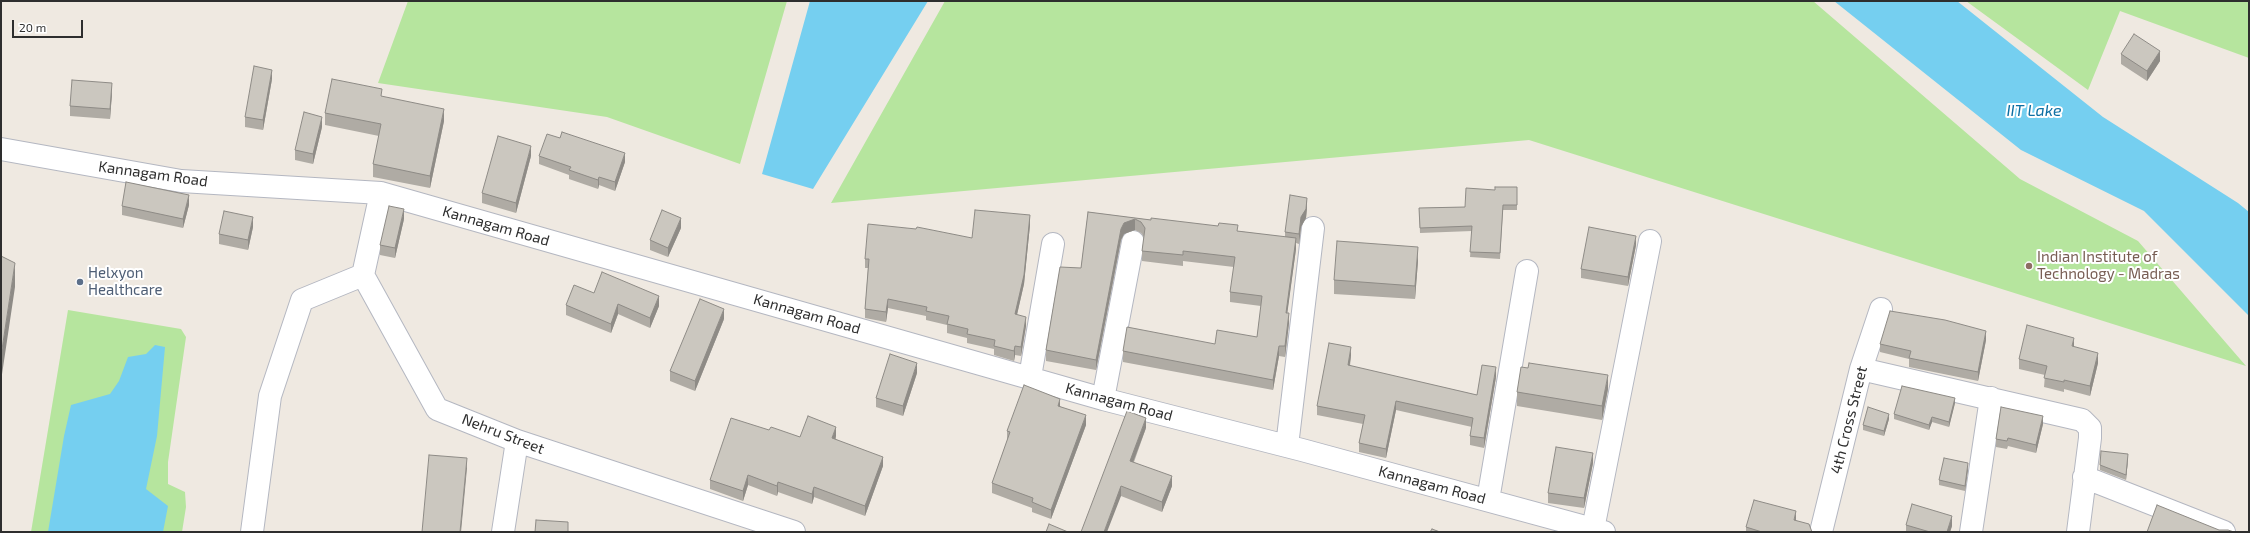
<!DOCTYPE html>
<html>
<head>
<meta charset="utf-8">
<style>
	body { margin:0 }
	#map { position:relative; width:2250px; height:533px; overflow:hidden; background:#efe9e1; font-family:"Exo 2",sans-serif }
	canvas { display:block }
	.frame { position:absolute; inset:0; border:2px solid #2e2e2e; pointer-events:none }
	.scale { position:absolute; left:12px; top:20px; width:71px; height:18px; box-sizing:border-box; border:2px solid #2e2e2e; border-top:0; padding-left:5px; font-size:12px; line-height:14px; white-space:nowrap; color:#2e2e2e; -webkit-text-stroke:3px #fff; paint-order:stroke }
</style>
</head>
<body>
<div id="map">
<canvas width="2250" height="533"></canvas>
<div class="frame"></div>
<div class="scale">20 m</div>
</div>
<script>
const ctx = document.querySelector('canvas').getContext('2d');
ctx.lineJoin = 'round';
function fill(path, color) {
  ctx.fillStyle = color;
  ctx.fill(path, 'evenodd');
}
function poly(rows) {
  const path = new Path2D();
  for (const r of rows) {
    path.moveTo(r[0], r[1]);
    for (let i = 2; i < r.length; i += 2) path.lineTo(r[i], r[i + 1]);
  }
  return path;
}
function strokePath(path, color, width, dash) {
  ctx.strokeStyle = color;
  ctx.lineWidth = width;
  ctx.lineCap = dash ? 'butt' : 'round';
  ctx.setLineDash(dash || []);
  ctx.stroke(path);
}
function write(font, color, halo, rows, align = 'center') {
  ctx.font = font + ' "Exo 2",sans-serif';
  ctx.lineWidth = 4;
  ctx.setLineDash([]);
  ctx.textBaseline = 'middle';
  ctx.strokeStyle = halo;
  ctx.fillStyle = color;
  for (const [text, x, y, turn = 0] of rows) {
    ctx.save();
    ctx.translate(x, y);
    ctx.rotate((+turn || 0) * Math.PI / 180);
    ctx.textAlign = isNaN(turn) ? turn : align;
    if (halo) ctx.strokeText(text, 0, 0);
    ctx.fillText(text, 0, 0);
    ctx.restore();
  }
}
fill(poly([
	[408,1,787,1,740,164,607,117,378,83],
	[945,1,1813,1,2020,179,2138,241,2246,366,1529,140,831,203],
	[1966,1,2249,1,2249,58,2120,11,2088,90],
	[68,310,181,329,186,337,168,462,168,484,185,492,186,507,182,532,31,532]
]), '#b6e59e');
fill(poly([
	[810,1,928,1,813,189,762,174],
	[1834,1,1957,1,2103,117,2238,203,2249,212,2249,316,2144,211,2021,150],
	[155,345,165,347,157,436,146,489,168,506,163,532,48,532,64,436,71,405,110,394,119,381,128,357,146,354]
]), '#75cff0');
const minor = poly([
	[1,149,181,181,381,193,1103,399,1302,450,1604,532],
	[381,193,363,275,437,409,517,441,794,532],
	[1861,369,2082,420,2090,428,2090,438,2078,532],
	[1030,377,1053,244],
	[1103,399,1133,242],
	[1287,446,1313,228],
	[2084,477,2224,532],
	[1488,500,1527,271],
	[1593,529,1650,241],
	[252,532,270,396,302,300,363,275],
	[503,532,517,441],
	[1821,532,1861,369,1881,309],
	[1971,532,1991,398]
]);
strokePath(minor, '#b4b7c1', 24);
strokePath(minor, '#fff', 22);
fill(poly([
	[2121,54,2160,61,2147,81,2121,64],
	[272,79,263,130,245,127,245,117],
	[112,93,110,119,70,116,70,106],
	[382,97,444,121,430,188,373,177,373,164,379,136,325,125,325,113],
	[322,127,313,164,295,160,295,150],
	[531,156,516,213,482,203,482,193],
	[539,156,625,162,615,191,599,185,598,189,569,179,569,175,539,164],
	[1517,187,1517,210,1503,210,1500,259,1470,257,1472,231,1420,233,1419,208,1465,207,1495,190],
	[189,205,183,228,122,215,122,206],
	[1307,208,1306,218,1301,227,1299,244,1296,243,1296,249,1287,313,1289,323,1285,357,1279,356,1273,390,1123,362,1123,351,1215,344,1257,337,1261,306,1230,302,1230,292,1234,267,1183,261,1183,266,1142,261,1142,251,1144,237,1141,233,1135,230,1124,234,1121,240,1096,370,1046,361,1046,350,1081,268,1088,212,1151,220,1285,237,1285,232],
	[404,219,395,258,380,255,380,245],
	[1030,225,1024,284,1017,315,1026,326,1021,356,1015,355,1014,361,994,355,994,349,967,343,967,338,947,333,947,325,926,320,926,316,888,308,886,322,865,318,865,309,868,268,865,268,865,259,972,238],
	[253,227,248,250,219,244,219,234],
	[681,228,668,257,650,250,650,240],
	[1636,245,1628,286,1581,278,1581,269],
	[1418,261,1415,299,1334,294,1334,280],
	[594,293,659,306,650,328,618,314,611,333,566,315,566,305],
	[724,319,695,391,670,381,670,371],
	[1986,340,1978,381,1909,367,1909,359,1880,352,1880,344],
	[2074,347,2098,363,2090,396,2064,389,2064,392,2044,387,2045,375,2019,369,2019,359],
	[1351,356,1350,366,1477,395,1496,377,1484,448,1470,445,1470,436,1472,427,1396,410,1386,458,1359,452,1359,443,1363,424,1317,415,1317,406],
	[917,373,903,416,876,407,876,398],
	[1608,389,1602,420,1517,406,1517,392],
	[1955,403,1949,427,1932,422,1929,430,1894,419,1894,414],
	[1060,406,1086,425,1051,519,1032,512,1032,508,992,493,992,483,1007,441,1007,431],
	[1889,419,1884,436,1863,430,1863,425],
	[2043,424,2036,453,2008,446,2007,449,1996,447,1996,439],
	[1146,428,1134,462,1172,486,1162,512,1121,496,1081,532],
	[769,430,800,437,836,436,836,439,883,466,865,516,814,497,812,504,778,492,777,496,748,485,743,501,710,489,710,480],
	[2128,459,2126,480,2100,470,2100,465],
	[1593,463,1584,508,1548,503,1548,493],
	[1968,469,1965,491,1939,485,1939,480],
	[1796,519,1796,520,1812,532,1746,532,1746,527],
	[1906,525,1952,526,1950,532,1906,532]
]), '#afaba4');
fill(poly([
	[2160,51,2160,61,2147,81,2147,71],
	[272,70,272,79,263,130,263,120],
	[112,83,112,93,110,119,110,109],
	[444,109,444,121,430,188,430,176],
	[322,117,322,127,313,164,313,154],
	[531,146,531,156,516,213,516,203],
	[625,153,625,162,615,191,615,182],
	[599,177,599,185,598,189,598,180],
	[189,195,189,205,183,228,183,219],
	[1307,198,1307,208,1306,218,1301,227,1299,244,1299,234,1301,217],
	[404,209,404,219,395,258,395,248],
	[1030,215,1030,225,1024,284,1015,323,1015,314],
	[253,217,253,227,248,250,248,240],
	[681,218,681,228,668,257,668,248],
	[1135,219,1135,230,1124,234,1121,240,1096,370,1096,360,1121,229,1124,223],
	[1636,236,1636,245,1628,286,1628,277],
	[1296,238,1296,249,1286,323,1286,313],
	[1418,247,1418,261,1415,299,1415,286],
	[15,263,15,287,1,381,1,356],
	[659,296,659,306,650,328,650,318],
	[888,299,888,308,886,322,886,312],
	[618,304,618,314,611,333,611,324],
	[724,309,724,319,695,391,695,381],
	[1289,313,1289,323,1285,357,1285,346],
	[1026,317,1026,326,1021,356,1021,347],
	[1986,331,1986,340,1978,381,1978,372],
	[2074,338,2074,348,2072,346],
	[1015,346,1015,355,1014,361,1014,351],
	[1279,346,1279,356,1273,390,1273,380],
	[1351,347,1351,356,1348,375,1348,365],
	[2098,353,2098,363,2090,396,2090,386],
	[917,363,917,373,903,416,903,406],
	[1496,367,1496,377,1484,448,1484,438],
	[1608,375,1608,389,1602,420,1602,406],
	[1955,398,1955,403,1949,427,1949,422],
	[1060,399,1060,408,1058,406],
	[1396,401,1396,410,1386,458,1386,449],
	[1889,414,1889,419,1884,436,1884,431],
	[1086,415,1086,425,1051,519,1051,510],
	[2043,416,2043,424,2036,453,2036,445],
	[1932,417,1932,422,1929,430,1929,425],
	[1146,418,1146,428,1130,470,1130,461],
	[836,427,836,436,832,447,832,438],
	[1593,453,1593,463,1584,508,1584,498],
	[2128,454,2128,459,2126,480,2126,475],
	[883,457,883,466,865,516,865,506],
	[467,458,467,468,461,532,460,532],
	[1968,463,1968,469,1965,491,1965,486],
	[748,475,748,485,743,501,743,491],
	[1172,476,1172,486,1162,512,1162,502],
	[778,482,778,492,777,496,777,486],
	[1121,486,1121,496,1107,532,1104,532],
	[814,487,814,497,812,504,812,494],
	[1796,511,1796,519,1794,528,1794,520],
	[1952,516,1952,526,1950,532,1947,532]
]), '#8e8b86');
const building = poly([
	[2134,34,2160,51,2147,71,2121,54,2134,34],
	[254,66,272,70,263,120,245,117,254,66],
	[332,79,382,89,381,96,444,109,430,176,373,164,381,124,325,113,332,79],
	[72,80,112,83,110,109,70,106,72,80],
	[304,112,322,117,313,154,295,150,304,112],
	[562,132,625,153,615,182,599,177,598,180,569,170,571,167,539,156,547,134,560,138,562,132],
	[498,136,531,146,516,203,482,193,498,136],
	[126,182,189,195,183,219,122,206,126,182],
	[1495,187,1517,187,1517,205,1503,205,1500,253,1470,252,1472,226,1420,228,1419,208,1465,207,1466,188,1495,190,1495,187],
	[1290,195,1307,198,1306,209,1301,217,1299,234,1285,232,1290,195],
	[389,206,404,209,395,248,380,245,389,206],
	[662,210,681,218,668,248,650,240,662,210],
	[975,210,1030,215,1024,275,1015,314,1026,317,1021,347,1015,346,1014,351,994,346,995,340,967,334,968,329,947,324,949,316,926,311,927,307,888,299,886,312,865,309,869,259,865,259,868,224,916,229,917,227,972,238,975,210],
	[224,211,253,217,248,240,219,234,224,211],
	[1088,212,1151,220,1151,218,1218,226,1219,223,1238,225,1237,231,1296,238,1286,313,1289,313,1285,346,1279,346,1273,380,1123,351,1127,327,1215,344,1217,330,1257,337,1262,296,1230,292,1235,257,1183,251,1183,255,1142,251,1145,228,1141,222,1135,219,1124,223,1121,229,1096,360,1046,350,1060,267,1081,268,1088,212],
	[1589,227,1636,236,1628,277,1581,269,1589,227],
	[1337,241,1418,247,1415,286,1334,280,1337,241],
	[1,256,15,263,1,356,1,256],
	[602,272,659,296,650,318,618,304,611,324,566,305,574,285,594,293,602,272],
	[700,299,724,309,695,381,670,371,700,299],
	[1890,311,1945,320,1986,331,1978,372,1909,358,1911,351,1880,344,1890,311],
	[2027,325,2074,338,2072,346,2098,353,2090,386,2064,380,2064,382,2044,378,2047,366,2019,359,2027,325],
	[1329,343,1351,347,1348,365,1477,395,1482,365,1496,367,1484,438,1470,436,1473,418,1396,401,1386,449,1359,443,1365,415,1317,406,1329,343],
	[890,354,917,363,903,406,876,398,890,354],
	[1529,363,1608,375,1602,406,1517,392,1521,367,1528,368,1529,363],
	[1024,385,1060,399,1058,406,1086,415,1051,510,1032,502,1033,498,992,483,1010,432,1007,431,1024,385],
	[1902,386,1955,398,1949,422,1932,417,1929,425,1894,414,1902,386],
	[1868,407,1889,414,1884,431,1863,425,1868,407],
	[2001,407,2043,416,2036,445,2008,438,2007,441,1996,439,2001,407],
	[1127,411,1146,418,1130,461,1172,476,1162,502,1121,486,1104,532,1081,532,1127,411],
	[808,416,836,427,832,438,883,457,865,506,814,487,812,494,778,482,777,486,748,475,743,491,710,480,731,418,769,430,771,427,800,437,808,416],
	[1556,447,1593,453,1584,498,1548,493,1556,447],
	[2101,451,2128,454,2126,475,2100,465,2101,451],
	[429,455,467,458,460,532,422,532,429,455],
	[1944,458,1968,463,1965,486,1939,480,1944,458],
	[1754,500,1796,511,1794,520,1809,524,1812,532,1762,532,1746,527,1754,500],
	[1912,504,1952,516,1947,532,1930,532,1906,525,1912,504],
	[2157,505,2219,530,2228,530,2234,532,2147,532,2157,505],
	[536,520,568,522,568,532,535,532,536,520],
	[1049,524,1068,532,1046,532,1049,524],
	[1432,529,1440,532,1430,532,1432,529]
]);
fill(building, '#cbc7bf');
strokePath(building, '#8e8b86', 1);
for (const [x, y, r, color] of [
	[2029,266,4,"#8d6e63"],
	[80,282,4,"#5c6f8a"]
]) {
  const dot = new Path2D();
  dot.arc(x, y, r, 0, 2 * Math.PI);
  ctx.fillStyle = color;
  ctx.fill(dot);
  strokePath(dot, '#fff', 1.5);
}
write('15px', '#2e2e2e', '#fff', [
	["Kannagam Road",153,174,8],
	["Kannagam Road",496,226,16],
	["Kannagam Road",807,314,16],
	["Kannagam Road",1119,402,15],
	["4th Cross Street",1849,420,-76],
	["Nehru Street",503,434,21],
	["Kannagam Road",1432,485,15]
]);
write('15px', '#785e54', '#fff', [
	["Indian Institute of",2037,257],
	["Technology - Madras",2037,274]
], 'left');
write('15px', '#4e5e75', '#fff', [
	["Helxyon",88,273],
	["Healthcare",88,290]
], 'left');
write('italic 16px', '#0d6fa3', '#fff', [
	["IIT Lake",2034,111]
]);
</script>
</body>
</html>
